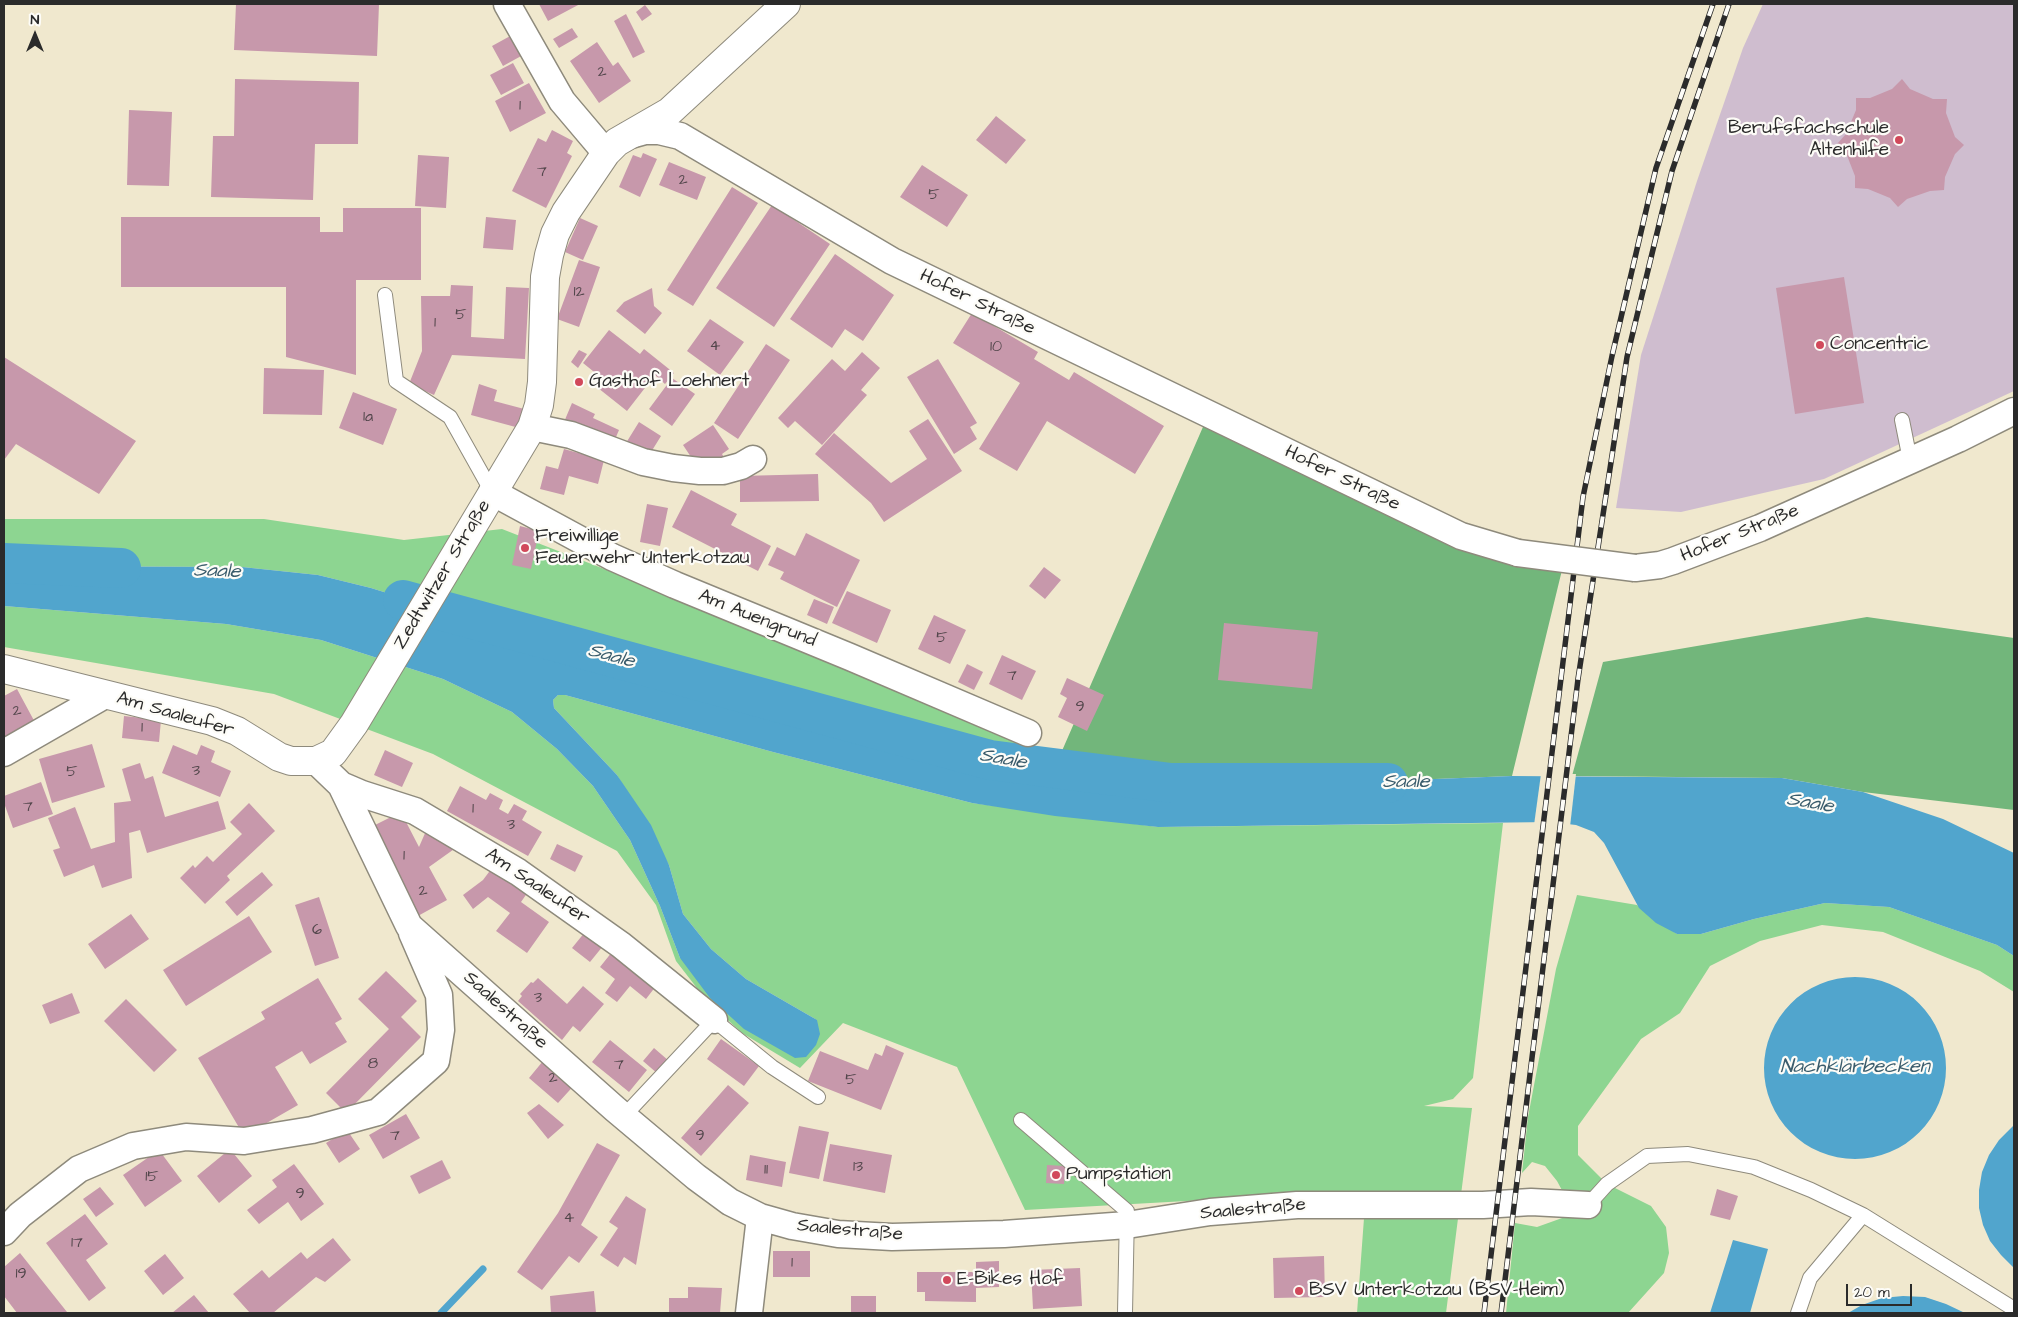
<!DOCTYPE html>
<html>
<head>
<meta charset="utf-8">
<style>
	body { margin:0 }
	#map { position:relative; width:2018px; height:1317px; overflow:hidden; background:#f0e8ce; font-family:"Architects Daughter",sans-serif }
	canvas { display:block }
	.frame { position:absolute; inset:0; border:5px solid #2b2b2b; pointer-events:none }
	.north { position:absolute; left:10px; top:10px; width:50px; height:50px; -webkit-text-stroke:4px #fdfcf7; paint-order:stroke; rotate:0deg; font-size:14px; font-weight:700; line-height:20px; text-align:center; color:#2b2b2b }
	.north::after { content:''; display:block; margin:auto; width:18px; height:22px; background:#2b2b2b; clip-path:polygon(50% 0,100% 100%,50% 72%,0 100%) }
	.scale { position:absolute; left:1846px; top:1284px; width:66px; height:22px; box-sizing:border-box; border:2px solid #2b2b2b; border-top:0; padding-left:6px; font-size:15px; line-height:18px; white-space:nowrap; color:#2b2b2b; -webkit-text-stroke:4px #fdfcf7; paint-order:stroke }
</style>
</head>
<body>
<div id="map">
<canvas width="2018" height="1317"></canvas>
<div class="frame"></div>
<div class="north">N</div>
<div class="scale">20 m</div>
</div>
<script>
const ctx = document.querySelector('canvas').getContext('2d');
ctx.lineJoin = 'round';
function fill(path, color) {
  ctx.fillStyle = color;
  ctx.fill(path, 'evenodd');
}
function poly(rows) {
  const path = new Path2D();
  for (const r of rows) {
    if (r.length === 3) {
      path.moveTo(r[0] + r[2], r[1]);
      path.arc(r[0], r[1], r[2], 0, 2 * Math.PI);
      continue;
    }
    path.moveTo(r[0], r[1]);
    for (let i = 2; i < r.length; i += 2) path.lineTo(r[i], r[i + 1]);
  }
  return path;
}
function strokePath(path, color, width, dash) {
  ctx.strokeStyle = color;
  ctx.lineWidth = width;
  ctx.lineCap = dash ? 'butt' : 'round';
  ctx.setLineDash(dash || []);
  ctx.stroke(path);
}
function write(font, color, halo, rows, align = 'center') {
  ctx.font = font + ' "Architects Daughter",sans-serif';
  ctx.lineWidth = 4.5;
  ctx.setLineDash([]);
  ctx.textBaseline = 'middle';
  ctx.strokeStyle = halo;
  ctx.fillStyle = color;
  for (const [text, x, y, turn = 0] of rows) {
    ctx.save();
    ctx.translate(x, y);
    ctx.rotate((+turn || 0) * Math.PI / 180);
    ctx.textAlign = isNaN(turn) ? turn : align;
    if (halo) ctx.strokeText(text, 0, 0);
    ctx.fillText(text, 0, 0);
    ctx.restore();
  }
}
fill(poly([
	[1763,4,2014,4,2014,391,1824,479,1681,512,1616,508,1641,355,1697,181,1743,48]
]), '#cfbdcf');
fill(poly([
	[4,519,264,519,404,540,502,529,806,648,1058,760,1281,785,1162,786,1049,776,961,758,502,629,371,588,318,575,242,567,4,566],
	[4,606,226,624,321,640,443,679,512,712,557,749,593,786,630,840,660,906,680,958,817,1020,746,979,711,949,683,914,669,865,617,775,554,708,553,700,558,695,565,695,773,752,972,803,1158,827,1503,823,1473,1078,1453,1099,1424,1106,1472,1108,1446,1313,1357,1313,1366,1191,1025,1210,957,1067,843,1023,800,1068,742,1033,707,1001,676,961,656,905,617,851,433,754,274,694,4,647],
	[1577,895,1637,905,1677,934,1701,934,1754,919,1825,903,1889,907,1997,945,2014,956,2014,992,1980,971,1883,932,1822,925,1760,941,1710,966,1680,1013,1641,1039,1578,1126,1578,1155,1607,1184,1651,1206,1666,1227,1669,1253,1664,1273,1628,1313,1506,1313,1515,1223,1537,1227,1565,1217,1564,1194,1557,1181,1545,1166,1532,1162,1522,1173,1528,1117,1556,969]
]), '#8dd591');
fill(poly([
	[1206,420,1562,570,1512,776,1281,785,1058,760],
	[1867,617,2014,638,2014,810,1863,792,1782,778,1572,776,1603,662]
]), '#72b67b');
fill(poly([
	[4,566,242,567,318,575,371,588,502,629,961,758,1049,776,1162,786,1281,785,1512,776,1782,778,1863,792,1943,819,2014,853,2014,956,1997,945,1889,907,1825,903,1754,919,1701,934,1677,934,1656,923,1639,908,1604,843,1594,832,1576,825,1550,822,1158,827,1055,816,972,803,773,752,565,695,558,695,553,700,554,708,617,775,651,825,669,865,683,914,711,949,746,979,817,1020,820,1034,816,1045,806,1057,795,1058,744,1029,710,998,680,958,660,906,630,840,593,786,557,749,512,712,443,679,321,640,226,624,4,606],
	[1855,1068,91],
	[2014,1125,2014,1268,2001,1255,1990,1241,1983,1225,1979,1208,1979,1190,1982,1172,1989,1155,1999,1140],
	[1733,1240,1768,1249,1750,1313,1710,1313],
	[1903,1296,1925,1297,1946,1304,1965,1313,1848,1313,1862,1305,1882,1298]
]), '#51a5cd');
fill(poly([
	[1541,774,1576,774,1570,827,1534,825]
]), '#f0e8ce');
strokePath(poly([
	[441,1313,483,1269]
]), '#51a5cd', 7);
strokePath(poly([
	[4,563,121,568],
	[403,600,990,760,1171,783,1388,783]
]), '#51a5cd', 40);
fill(poly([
	[236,4,379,4,377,56,234,50],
	[539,4,580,4,548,21],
	[645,5,652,14,642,21,636,12],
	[626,14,645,52,633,58,614,21],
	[572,28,578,37,559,48,553,39],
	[512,35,523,55,503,66,492,46],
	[597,42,613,66,618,62,631,81,599,103,570,61],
	[513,63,524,83,501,95,490,75],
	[235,79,359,82,358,144,315,144,313,200,211,197,213,136,234,136],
	[1902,79,1910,89,1933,99,1947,99,1946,113,1955,137,1964,145,1955,154,1945,177,1944,190,1930,191,1907,199,1898,207,1890,198,1868,189,1855,188,1855,176,1846,153,1837,144,1846,134,1856,110,1856,98,1870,98,1892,89],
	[529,83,546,113,510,132,495,101],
	[129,110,172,112,169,186,127,185],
	[996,116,1026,140,1006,164,976,140],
	[552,130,573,141,567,153,572,156,546,208,512,191,538,138,546,142],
	[643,153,657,159,640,197,619,187,633,155,641,158],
	[418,155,449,157,446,208,415,206],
	[669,162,706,177,697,200,659,185],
	[922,165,968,195,947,227,900,197],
	[732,187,758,203,693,306,667,290],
	[772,205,830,244,774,327,716,288],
	[343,208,421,208,421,280,356,280,356,375,286,357,286,287,121,287,121,217,320,217,320,232,343,232],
	[486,217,516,220,513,250,483,248],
	[580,218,598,226,583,260,565,252],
	[835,254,894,295,863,341,845,329,832,348,790,319],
	[579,260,600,267,579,327,557,319],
	[1844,277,1864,403,1795,414,1776,288],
	[451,285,473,286,471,337,504,339,506,287,529,288,525,359,452,355,434,395,409,384,422,351,421,296,450,296],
	[652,288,654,306,662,313,645,334,616,311,624,302],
	[972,313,1038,352,1034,359,1069,380,1074,372,1164,426,1135,474,1047,421,1017,471,979,449,1020,383,953,343],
	[710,319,744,342,720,375,687,351],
	[609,330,640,354,644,349,674,373,665,384,655,375,627,411,598,388,604,380,583,363],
	[766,344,790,360,738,439,714,423],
	[579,350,587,354,578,368,571,362],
	[862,352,880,368,861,390,867,395,822,445,795,421,788,428,778,418,832,359,845,371],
	[4,357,136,441,99,494,16,444,4,460],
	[938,359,977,423,970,427,977,439,954,454,907,377],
	[264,368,324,370,322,415,263,414],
	[672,378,695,394,672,426,649,409],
	[479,384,497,390,494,401,528,410,523,429,471,415],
	[353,392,397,409,383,445,339,428],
	[572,403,595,414,593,418,619,430,613,444,564,422],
	[928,419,962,471,884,522,871,503,815,454,834,433,891,483,927,459,909,431],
	[639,422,661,436,648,457,626,443],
	[713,425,729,449,722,454,726,461,699,469,683,445],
	[564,449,604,460,598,484,569,476,564,495,540,489,546,466,558,469],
	[818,474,819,501,740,502,740,476],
	[691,490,737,514,731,525,771,546,758,571,672,527],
	[647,504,668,508,660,546,640,542],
	[520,526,539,531,531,569,512,565],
	[806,533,860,560,837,607,780,579,784,572,768,565,777,547,795,556],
	[1044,567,1061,580,1045,599,1029,586],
	[847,591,891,610,877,643,832,623],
	[814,599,834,607,827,624,807,615],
	[934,615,966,630,950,664,918,649],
	[1224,623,1318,632,1312,689,1218,680],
	[1002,655,1036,671,1022,700,989,684],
	[967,664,983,672,974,690,958,682],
	[1067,678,1104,695,1087,731,1058,717,1067,698,1060,694],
	[17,689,38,728,4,746,4,696],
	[124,716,161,720,159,742,122,738],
	[92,744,105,787,52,803,39,759],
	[173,745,197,755,201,745,215,751,211,762,231,771,220,797,162,773],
	[385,750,413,763,402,787,374,775],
	[140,763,145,779,153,776,165,817,218,801,226,829,147,853,140,830,129,833,132,878,102,888,94,865,64,877,53,850,60,848,48,818,75,807,91,849,115,842,114,803,131,801,122,769],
	[41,782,53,814,13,828,4,803,4,796],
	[460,786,486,800,490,793,503,800,499,809,508,814,514,804,527,811,522,820,542,832,528,856,447,811],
	[249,803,275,831,227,876,230,880,205,904,180,878,193,865,195,868,207,856,213,862,242,834,230,822],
	[395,815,404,818,419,847,426,831,457,847,429,867,447,900,416,917,373,835,375,825],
	[557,844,583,856,575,872,550,859],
	[495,864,530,889,521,902,549,922,527,953,496,931,510,913,488,897,473,909,463,895,483,880],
	[262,872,273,885,237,916,225,902],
	[319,897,339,958,315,966,295,905],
	[131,914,149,939,105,969,88,944],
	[249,916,272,952,186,1006,163,970],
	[585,932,603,946,590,962,572,948],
	[612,952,656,986,646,999,630,986,617,1002,605,993,615,979,600,967],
	[386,971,417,1001,401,1017,421,1037,346,1113,326,1093,389,1029,358,999],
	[318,978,342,1019,335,1023,347,1042,310,1064,302,1051,275,1067,298,1105,244,1136,198,1058,265,1019,261,1012],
	[538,978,567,1004,583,986,604,1004,580,1032,573,1026,562,1040,518,1001,522,996,520,994,531,982,533,983],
	[72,993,80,1013,50,1024,42,1005],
	[126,999,177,1050,154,1072,104,1021],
	[721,1039,759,1066,744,1086,707,1059],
	[610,1040,647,1070,629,1092,592,1062],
	[886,1045,904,1053,881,1110,808,1081,820,1051,868,1070,875,1053,882,1056],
	[654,1048,669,1061,658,1074,643,1061],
	[548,1055,578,1081,558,1103,529,1078],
	[728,1085,749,1103,701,1156,681,1138],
	[539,1104,564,1125,548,1139,527,1113],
	[406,1114,420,1138,383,1159,369,1135],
	[799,1126,829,1132,819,1179,789,1173],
	[347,1130,360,1149,339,1163,326,1143],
	[597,1143,620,1155,581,1225,598,1237,579,1263,569,1256,542,1290,517,1272,558,1213],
	[830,1144,892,1155,885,1193,823,1181],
	[230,1149,252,1176,219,1203,197,1176],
	[159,1150,182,1181,145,1207,123,1175],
	[750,1155,786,1162,782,1187,746,1180],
	[442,1160,451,1178,419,1194,410,1176],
	[294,1164,324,1204,301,1221,288,1202,259,1224,247,1210,277,1187,272,1180],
	[1047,1165,1066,1166,1064,1184,1046,1183],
	[100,1187,114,1204,96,1217,83,1199],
	[1717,1189,1738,1196,1730,1220,1710,1215],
	[626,1196,646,1209,636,1265,624,1257,618,1267,600,1255,618,1228,609,1222],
	[85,1214,108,1244,86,1260,106,1288,89,1301,46,1243],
	[333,1238,351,1260,325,1282,316,1277,273,1313,250,1313,233,1294,262,1270,269,1278,301,1252,307,1259],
	[773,1251,810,1251,810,1277,773,1277],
	[20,1253,67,1312,65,1313,17,1313,4,1296,4,1267],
	[165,1254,184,1278,163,1295,144,1271],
	[1324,1256,1325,1297,1274,1298,1273,1258],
	[999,1261,999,1287,976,1288,976,1302,925,1301,925,1292,917,1292,917,1272,976,1272,976,1262],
	[1080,1268,1082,1306,1033,1309,1031,1270],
	[688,1287,722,1288,720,1313,669,1313,669,1298,688,1298],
	[594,1291,596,1313,551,1313,550,1296],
	[194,1295,209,1313,172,1313],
	[851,1296,876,1296,876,1313,851,1313]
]), '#c798ab');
const service = poly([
	[385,295,396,381,450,417,492,492],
	[1902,420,1910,460],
	[624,1116,714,1020,772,1067,818,1097],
	[1021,1120,1127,1211,1125,1313],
	[1588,1205,1607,1184,1647,1156,1688,1154,1754,1167,1811,1190,1863,1215,2014,1309],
	[1798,1313,1810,1278,1863,1215]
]);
const minor = poly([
	[507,4,562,101,606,153],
	[627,136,645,131,659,131,680,136,892,261,1461,536,1518,553],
	[532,427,571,435,643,462,673,468,700,471,723,471,741,466,753,459],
	[492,492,612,557,675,585,850,657,1028,733],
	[1635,568,1660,565,1673,561,1760,528,1958,439,2014,411],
	[4,753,105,695],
	[316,761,341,785,409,926,615,1109,696,1177,730,1202,760,1217,792,1226,838,1234,892,1237,1004,1234,1127,1225,1210,1212,1297,1205,1483,1205,1531,1202,1588,1205],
	[341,785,362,794,415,811,518,872,621,945,714,1020],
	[4,1232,20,1215,79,1169,133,1146,186,1137,244,1141,312,1130,378,1112,436,1061,441,1030,439,995,412,933],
	[749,1313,760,1217]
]);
const tertiary = poly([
	[4,669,212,721,237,731,279,757,291,761,316,761,333,753,354,724,532,427,539,405,542,382,545,277,549,255,555,234,566,212,606,153,617,142,669,112,786,4]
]);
strokePath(service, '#8e8a7c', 16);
strokePath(minor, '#8e8a7c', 29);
strokePath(tertiary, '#8e8a7c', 30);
strokePath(service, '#fff', 14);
strokePath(minor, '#fff', 26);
strokePath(tertiary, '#fff', 28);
const rail = poly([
	[1484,1313,1583,497,1612,356,1656,168,1713,4],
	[1501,1313,1578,679,1627,357,1672,171,1729,4]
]);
strokePath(rail, '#2b2b2b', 5.5);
strokePath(rail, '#fdfcf7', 4, [11]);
const minorBridge = poly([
	[1518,553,1635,568]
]);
strokePath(minorBridge, '#8e8a7c', 29, []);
strokePath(minorBridge, '#fff', 26);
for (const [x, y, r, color] of [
	[1899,140,5,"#d1495b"],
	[1820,345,5,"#d1495b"],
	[579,382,5,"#d1495b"],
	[525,548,5,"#d1495b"],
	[1056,1175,5,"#d1495b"],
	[947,1280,5,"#d1495b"],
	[1299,1291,5,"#d1495b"]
]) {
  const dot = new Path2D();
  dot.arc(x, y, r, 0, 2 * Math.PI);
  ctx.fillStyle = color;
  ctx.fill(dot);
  strokePath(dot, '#fdfcf7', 2);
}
write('16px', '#52464b', null, [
	["2",602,73],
	["1",520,107],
	["7",542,173],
	["2",683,181],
	["5",934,196],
	["12",579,293],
	["5",461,316],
	["1",435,324],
	["4",715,347],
	["10",996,348],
	["1a",368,418],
	["5",942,639],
	["7",1012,677],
	["9",1080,708],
	["2",17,712],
	["1",142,729],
	["3",196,772],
	["5",72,773],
	["7",28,808],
	["1",473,810],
	["3",511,826],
	["1",404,857],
	["2",423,892],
	["6",317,931],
	["3",538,999],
	["8",373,1065],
	["7",619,1066],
	["2",553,1079],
	["5",851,1081],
	["7",395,1137],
	["9",700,1137],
	["13",858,1168],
	["11",766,1171],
	["15",152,1178],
	["9",300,1195],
	["4",569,1219],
	["17",77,1244],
	["1",792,1264],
	["19",21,1275]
]);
write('19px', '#2b2b2b', '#fdfcf7', [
	["Berufsfachschule",1889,129,"right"],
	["Altenhilfe",1889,151,"right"],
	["Concentric",1830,345],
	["Gasthof Loehnert",589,382],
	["Freiwillige",535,537],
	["Feuerwehr Unterkotzau",535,559],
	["Pumpstation",1066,1175],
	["E-Bikes Hof",957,1280],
	["BSV Unterkotzau (BSV-Heim)",1309,1291]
], 'left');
write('19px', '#2b2b2b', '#fdfcf7', [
	["Hofer Straße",977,303,26],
	["Hofer Straße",1342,479,26],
	["Hofer Straße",1740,534,-22],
	["Zedtwitzer Straße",443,575,-59],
	["Am Auengrund",757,619,22],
	["Am Saaleufer",175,715,16],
	["Am Saaleufer",537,887,34],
	["Saalestraße",505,1011,42],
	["Saalestraße",1253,1210,-5],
	["Saalestraße",850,1231,5]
]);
write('italic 20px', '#3a5c6c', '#fdfcf7', [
	["Saale",217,572,2],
	["Saale",611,657,15],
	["Saale",1003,760,10],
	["Saale",1406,783],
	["Saale",1810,804,10],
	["Nachklärbecken",1855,1068]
]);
</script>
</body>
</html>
